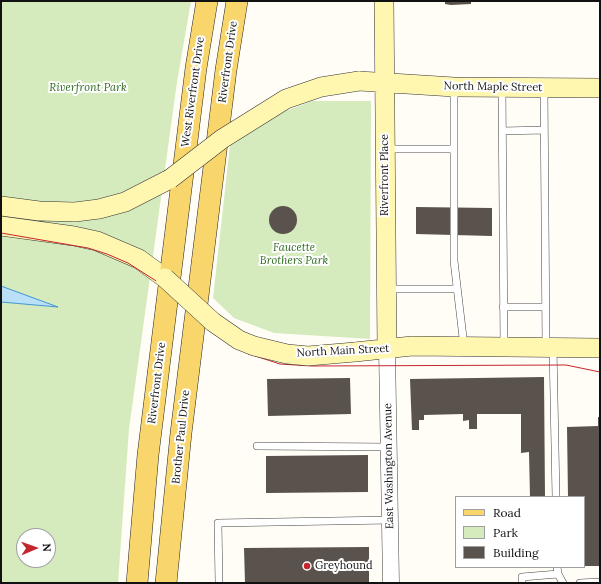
<!DOCTYPE html>
<html>
<head>
<meta charset="utf-8">
<style>
	body { margin:0 }
	#map { position:relative; width:601px; height:584px; overflow:hidden; background:#fffdf5; font-family:Lora,serif }
	canvas { display:block }
	.frame { position:absolute; inset:0; border:2px solid #111; pointer-events:none }
	.legend { position:absolute; left:455px; top:496px; width:130px; height:72px; box-sizing:border-box; background:#fff; border:1px solid #a0a0a0; margin:0; padding:5px 7px; list-style:none; font-size:12px; color:#111 }
	.legend li { display:flex; align-items:center; gap:8px; height:20px }
	.legend b { width:20px; border:1px solid #a0a0a0 }
	.north { position:absolute; left:16px; top:528px; width:40px; height:40px; box-sizing:border-box; background:#fff; border:1px solid #a0a0a0; border-radius:50%; rotate:88deg; font-size:11px; font-weight:700; line-height:16px; text-align:center; color:#111 }
	.north::after { content:''; display:block; margin:auto; width:14px; height:18px; background:#c4262e; clip-path:polygon(50% 0,100% 100%,50% 72%,0 100%) }
</style>
</head>
<body>
<div id="map">
<canvas width="601" height="584"></canvas>
<div class="frame"></div>
<ul class="legend">
<li><b style="height:5px;background:#f9d66b"></b>Road</li>
<li><b style="height:11px;background:#d5ebbd"></b>Park</li>
<li><b style="height:11px;background:#5a524d"></b>Building</li>
</ul>
<div class="north">N</div>
</div>
<script>
const ctx = document.querySelector('canvas').getContext('2d');
ctx.lineJoin = 'round';
function fill(path, color) {
  ctx.fillStyle = color;
  ctx.fill(path, 'evenodd');
}
function poly(rows) {
  const path = new Path2D();
  for (const r of rows) {
    if (r.length === 3) {
      path.moveTo(r[0] + r[2], r[1]);
      path.arc(r[0], r[1], r[2], 0, 2 * Math.PI);
      continue;
    }
    path.moveTo(r[0], r[1]);
    for (let i = 2; i < r.length; i += 2) path.lineTo(r[i], r[i + 1]);
  }
  return path;
}
function strokePath(path, color, width, dash) {
  ctx.strokeStyle = color;
  ctx.lineWidth = width;
  ctx.lineCap = dash ? 'butt' : 'round';
  ctx.setLineDash(dash || []);
  ctx.stroke(path);
}
function write(font, color, halo, rows, align = 'center') {
  ctx.font = font + ' Lora,serif';
  ctx.lineWidth = 4;
  ctx.setLineDash([]);
  ctx.textBaseline = 'middle';
  ctx.strokeStyle = halo;
  ctx.fillStyle = color;
  for (const [text, x, y, turn = 0] of rows) {
    ctx.save();
    ctx.translate(x, y);
    ctx.rotate((+turn || 0) * Math.PI / 180);
    ctx.textAlign = isNaN(turn) ? turn : align;
    if (halo) ctx.strokeText(text, 0, 0);
    ctx.fillText(text, 0, 0);
    ctx.restore();
  }
}
fill(poly([
	[1,1,191,1,177,82,129,429,118,583,1,583,1,302,56,307,1,286],
	[24,536,48,536,48,560,24,560],
	[312,101,371,101,370,339,274,333,234,318,213,298,230,145,272,116]
]), '#d5ebbd');
const water = poly([
	[1,286,58,307,1,302,1,286]
]);
fill(water, '#b9e0f7');
strokePath(water, '#3f96cf', 1);
fill(poly([
	[445,1,471,1,471,4,451,5,445,4],
	[283,220,14],
	[416,207,492,208,492,236,416,234],
	[544,377,545,497,530,497,529,452,521,453,521,414,477,414,477,429,469,429,469,420,463,421,463,414,424,415,424,420,419,420,419,430,412,430,410,379],
	[350,378,351,414,268,416,267,379],
	[598,417,600,417,600,566,584,566,584,497,568,497,567,427,598,426],
	[368,455,368,492,266,493,266,456],
	[369,547,369,583,245,583,244,548]
]), '#5a524d');
const service = poly([
	[454,87,454,261,464,346],
	[502,87,504,347],
	[544,88,546,346],
	[502,131,544,130],
	[386,149,454,149],
	[386,289,457,289],
	[503,307,546,307],
	[553,347,556,497],
	[257,446,389,447],
	[557,567,558,574,563,583],
	[219,583,218,523,390,520],
	[522,583,522,577,558,574],
	[580,583,600,582]
]);
const tertiary = poly([
	[387,349,391,583]
]);
const secondary = poly([
	[384,1,387,349],
	[359,81,454,87,600,88],
	[1,206,39,211,75,212,99,209,125,202,170,179],
	[1,226,74,236,97,241,139,259,165,278],
	[355,352,412,346,600,348]
]);
const primary = poly([
	[137,583,148,455,196,68,207,1],
	[166,583,181,433,226,70,237,1]
]);
strokePath(service, '#444', 8);
strokePath(tertiary, '#444', 17);
strokePath(secondary, '#333', 20);
strokePath(primary, '#222', 22);
strokePath(service, '#fff', 7);
strokePath(tertiary, '#fff', 16);
strokePath(secondary, '#fff6b0', 19);
strokePath(primary, '#f9d66b', 21);
strokePath(poly([
	[1,233,88,248,107,254,128,263,161,284,214,334,249,354,280,364,311,366,566,365,600,372]
]), '#c4262e', 1);
const secondaryBridge = poly([
	[170,179,222,139,286,99,321,87,359,81],
	[165,278,213,322,239,340,254,346,287,354,308,356,355,352]
]);
strokePath(secondaryBridge, '#333', 20, []);
strokePath(secondaryBridge, '#fff6b0', 19);
for (const [x, y, r, color] of [
	[307,566,4,"#c4262e"]
]) {
  const dot = new Path2D();
  dot.arc(x, y, r, 0, 2 * Math.PI);
  ctx.fillStyle = color;
  ctx.fill(dot);
  strokePath(dot, '#fff', 1.5);
}
write('11px', '#111', '#fff', [
	["Riverfront Drive",228,62,-82],
	["North Maple Street",493,87,1],
	["West Riverfront Drive",193,92,-82],
	["Riverfront Place",385,175,-90],
	["North Main Street",343,351,-3],
	["Riverfront Drive",157,383,-83],
	["Brother Paul Drive",181,437,-84],
	["East Washington Avenue",389,466,-91]
]);
write('italic 11px', '#2f6b1f', '#fff', [
	["Riverfront Park",88,88],
	["Faucette",294,248],
	["Brothers Park",294,261]
]);
write('11px', '#111', '#fff', [
	["Greyhound",315,566]
], 'left');
</script>
</body>
</html>
